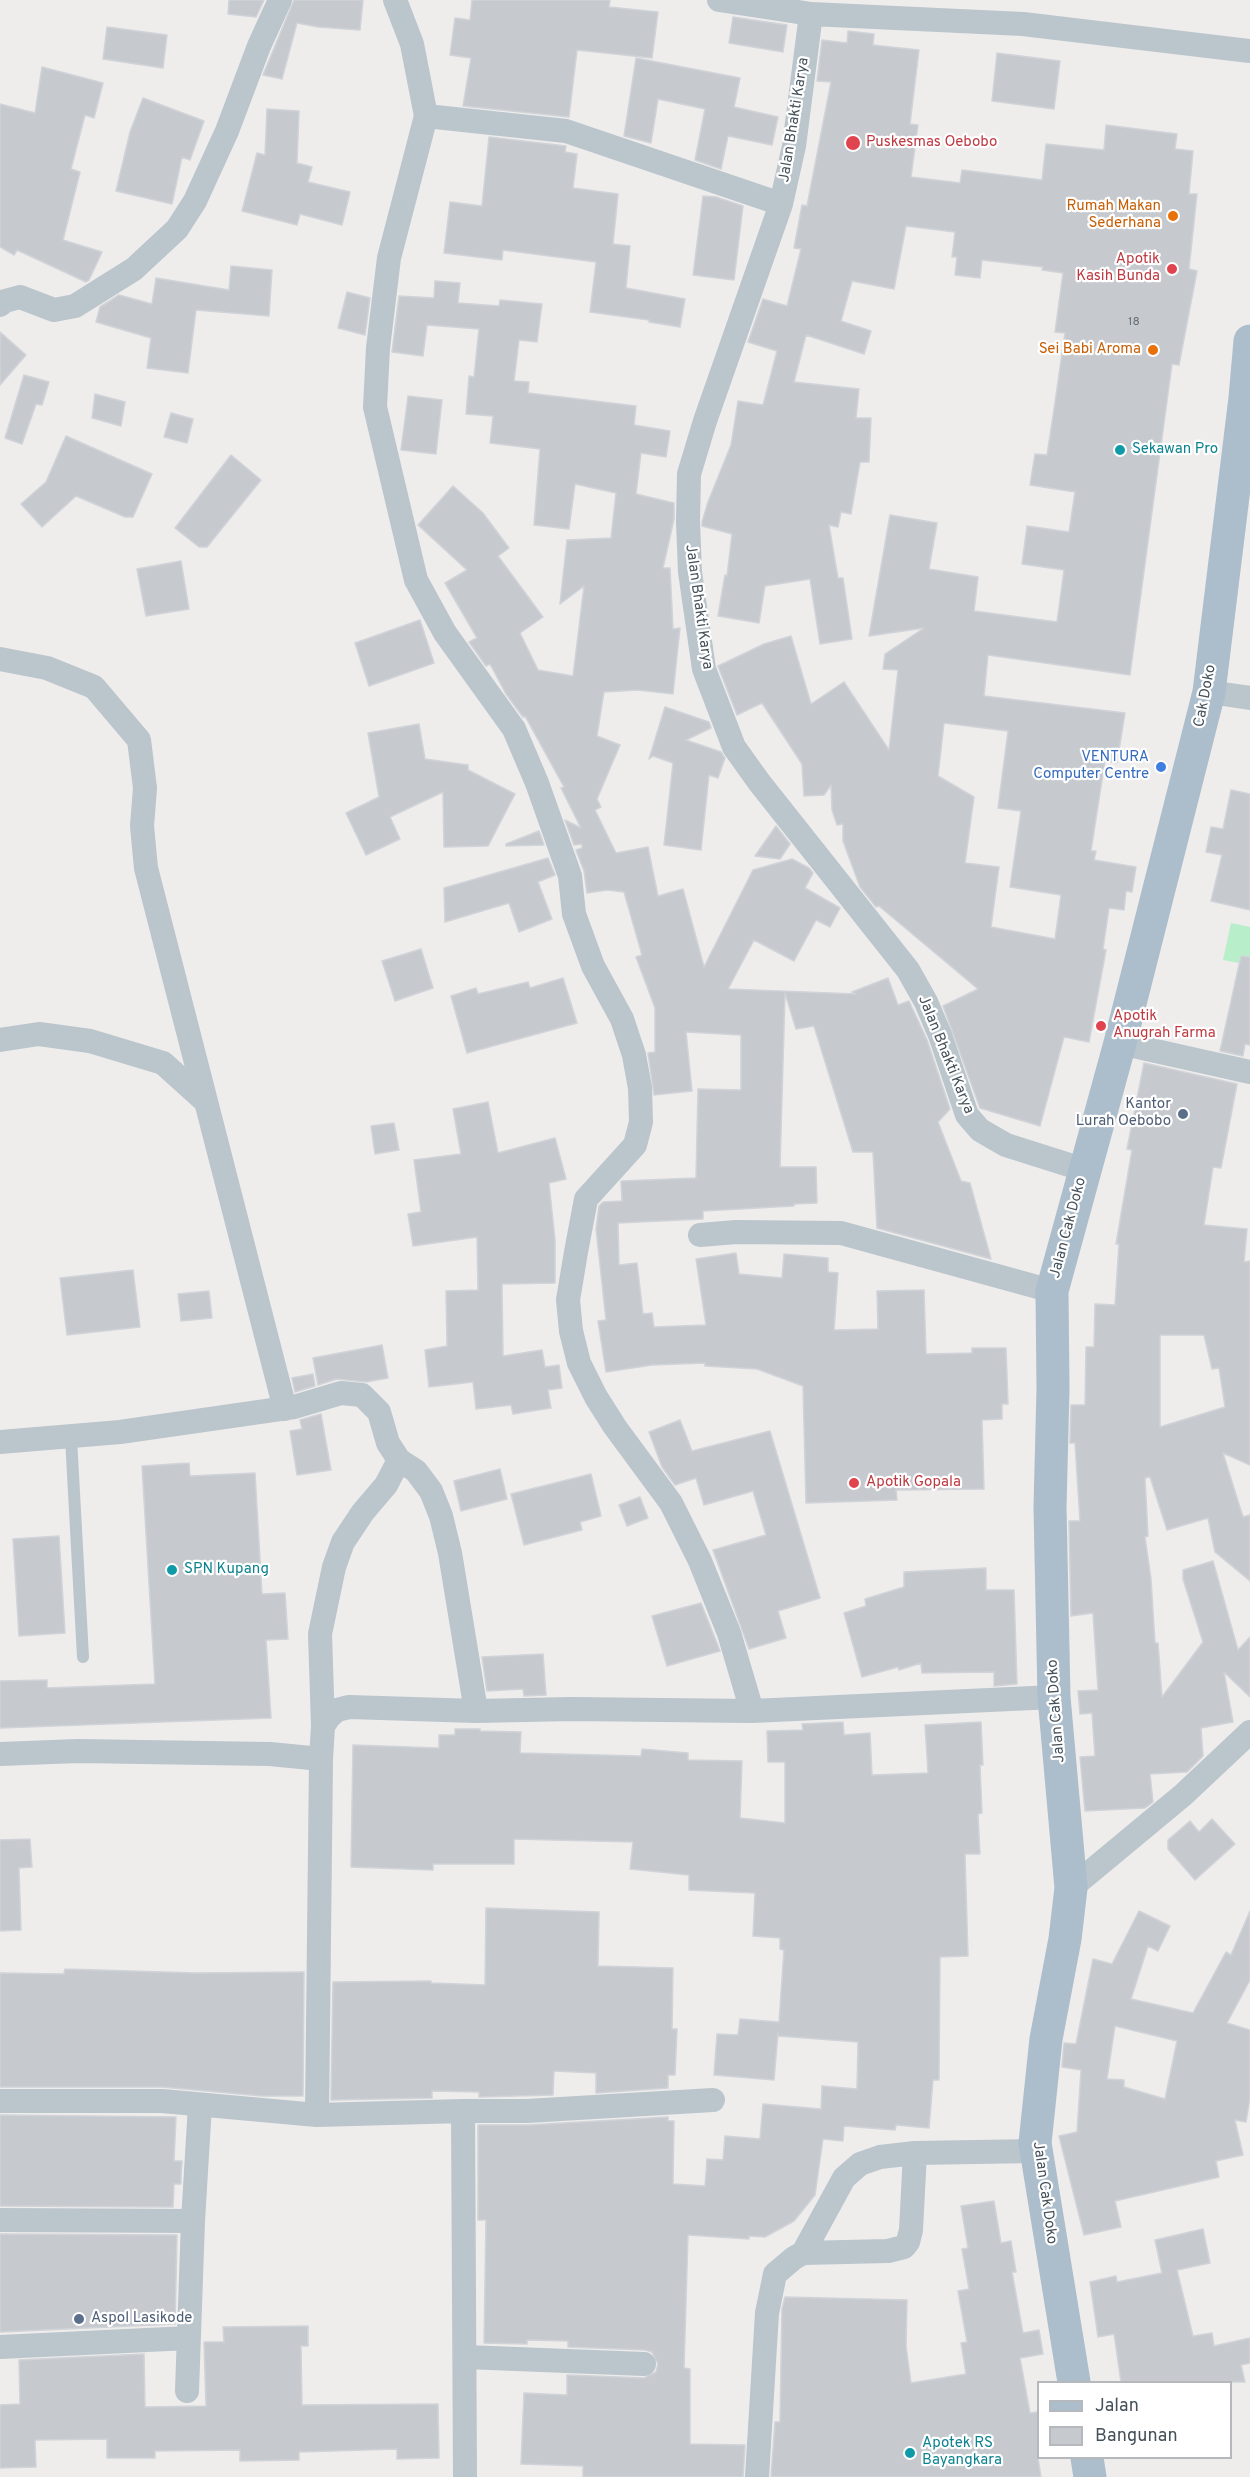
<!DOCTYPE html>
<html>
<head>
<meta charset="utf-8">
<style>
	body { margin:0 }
	#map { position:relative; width:1250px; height:2477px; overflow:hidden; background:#efecec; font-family:Overpass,sans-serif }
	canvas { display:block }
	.legend { position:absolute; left:1037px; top:2381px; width:195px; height:78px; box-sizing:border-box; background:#fff; border:2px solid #b5b9bd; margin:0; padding:8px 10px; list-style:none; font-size:18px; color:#45515a }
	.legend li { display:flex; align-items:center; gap:12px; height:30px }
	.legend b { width:30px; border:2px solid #b5b9bd }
</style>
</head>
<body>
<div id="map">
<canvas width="1250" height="2477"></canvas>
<ul class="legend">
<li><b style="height:8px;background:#acbdcc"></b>Jalan</li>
<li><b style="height:16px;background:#c6cacf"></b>Bangunan</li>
</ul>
</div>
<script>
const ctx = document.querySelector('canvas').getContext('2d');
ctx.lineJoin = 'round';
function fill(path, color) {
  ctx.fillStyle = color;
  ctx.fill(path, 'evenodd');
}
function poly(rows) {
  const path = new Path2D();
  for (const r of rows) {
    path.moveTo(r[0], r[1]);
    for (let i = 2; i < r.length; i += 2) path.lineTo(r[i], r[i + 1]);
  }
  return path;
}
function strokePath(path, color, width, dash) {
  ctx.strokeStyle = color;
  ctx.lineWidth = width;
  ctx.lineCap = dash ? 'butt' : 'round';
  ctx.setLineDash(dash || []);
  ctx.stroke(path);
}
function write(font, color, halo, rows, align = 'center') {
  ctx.font = font + ' Overpass,sans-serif';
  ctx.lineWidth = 4.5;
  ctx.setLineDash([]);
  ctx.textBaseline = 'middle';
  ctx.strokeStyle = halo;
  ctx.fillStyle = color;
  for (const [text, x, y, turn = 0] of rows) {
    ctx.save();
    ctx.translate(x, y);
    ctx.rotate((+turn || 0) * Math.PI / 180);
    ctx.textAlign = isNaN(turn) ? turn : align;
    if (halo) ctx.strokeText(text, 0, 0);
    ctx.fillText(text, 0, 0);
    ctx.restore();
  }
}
fill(poly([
	[1231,923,1250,927,1250,965,1223,960]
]), '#b9eecb');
const building = poly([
	[229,0,264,0,256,17,228,14,229,0],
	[294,0,363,0,360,30,318,27,297,23,282,79,263,75,294,0],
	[472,0,610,0,609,7,658,12,652,58,577,50,569,117,463,106,471,58,450,55,455,18,470,20,472,0],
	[733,17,787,25,783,52,729,43,733,17],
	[107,27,167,35,163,68,103,59,107,27],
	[848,31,874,34,873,45,919,50,910,124,918,125,911,177,960,183,962,170,1042,180,1046,144,1104,150,1106,125,1177,134,1175,149,1193,151,1189,194,1197,194,1189,269,1197,271,1179,365,1172,364,1130,675,988,655,984,696,1125,713,1117,763,1105,761,1091,851,1096,851,1094,860,1136,867,1132,892,1126,891,1124,910,1109,908,1103,949,1106,950,1089,1042,1064,1037,1040,1126,980,1108,943,1006,978,989,879,906,876,907,860,887,843,841,843,824,837,825,832,810,831,785,824,795,804,796,802,764,762,703,737,715,718,666,764,644,791,636,811,704,844,682,889,750,898,670,883,669,885,654,924,628,869,636,890,515,937,523,929,569,978,577,974,611,1057,622,1064,570,1022,564,1027,526,1069,532,1075,492,1030,485,1035,454,1047,455,1054,409,1065,333,1055,332,1063,273,1042,270,1043,267,982,260,980,278,955,275,957,257,952,257,955,232,906,226,894,289,852,281,841,321,871,331,864,354,806,335,794,382,859,389,856,418,871,418,869,462,860,462,851,514,841,512,838,527,829,525,838,578,843,578,852,639,820,644,810,579,765,586,759,623,718,616,725,575,727,576,732,534,702,526,702,522,708,502,731,445,738,401,763,405,777,351,748,342,763,299,787,306,801,249,794,248,802,205,807,206,831,82,817,81,822,40,847,43,848,31],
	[944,723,1008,731,998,808,1021,811,1010,887,1061,895,1055,939,991,927,999,867,965,863,974,797,938,776,944,723],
	[997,53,1060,61,1054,109,992,101,997,53],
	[636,58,740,78,734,107,778,117,772,145,728,136,721,169,695,160,705,109,658,99,651,143,624,136,636,58],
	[42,67,103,83,94,118,85,115,71,169,80,172,63,240,102,252,89,280,86,282,17,250,14,255,0,247,0,104,35,113,42,67],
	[143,98,204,121,190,160,182,157,172,204,116,191,130,132,143,98],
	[267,109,299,111,297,163,312,167,308,182,350,192,342,225,300,214,297,225,242,211,257,153,265,155,267,109],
	[489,137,566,146,565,152,577,154,573,188,618,194,613,244,630,246,626,288,685,299,680,327,649,322,649,320,590,312,596,262,503,250,502,260,444,253,450,202,482,206,489,137],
	[703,196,716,197,743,206,734,280,693,275,703,196],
	[231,266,272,270,269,316,196,310,188,373,147,368,151,338,96,322,100,307,119,295,152,304,156,278,229,290,231,266],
	[435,281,460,283,458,303,499,306,500,300,542,304,537,342,519,340,514,381,529,382,528,393,636,406,634,425,670,431,666,457,641,453,636,494,674,503,674,519,663,568,670,568,673,629,680,628,673,694,638,690,604,692,597,736,620,745,597,799,601,807,595,810,616,853,648,847,658,896,683,889,704,967,753,870,792,859,809,868,813,873,805,888,840,908,830,927,816,920,794,961,754,940,728,989,856,994,852,992,888,978,898,1005,909,1001,927,1040,950,1109,938,1122,961,1181,970,1183,991,1259,877,1228,873,1152,853,1152,814,1026,796,1029,785,993,780,1167,816,1167,817,1203,794,1204,794,1206,703,1211,703,1219,618,1223,619,1265,637,1263,643,1314,652,1313,654,1327,706,1325,696,1259,736,1253,739,1274,782,1278,784,1254,828,1258,828,1272,838,1273,834,1330,878,1329,877,1291,924,1290,926,1354,972,1353,972,1348,1006,1348,1008,1404,1002,1404,1002,1419,982,1420,984,1489,896,1490,897,1500,806,1503,803,1386,757,1369,705,1366,705,1363,652,1365,606,1372,598,1321,606,1320,596,1229,599,1206,603,1202,622,1201,621,1181,696,1178,698,1089,741,1090,741,1035,686,1032,692,1091,654,1095,648,1053,655,1052,655,1008,636,957,642,955,624,892,607,890,587,893,584,871,576,850,582,848,582,844,574,845,565,820,581,828,561,788,564,787,525,716,523,717,506,694,490,664,486,666,469,642,477,638,445,583,467,570,418,525,453,486,483,513,509,548,498,556,543,617,520,633,538,670,573,676,584,586,560,604,567,540,611,538,616,493,575,484,569,529,534,525,540,449,490,443,493,416,466,414,469,376,474,377,479,329,427,325,423,356,392,352,399,296,434,298,435,281],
	[347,292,370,298,365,335,338,328,347,292],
	[0,332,26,355,0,385,0,332],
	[24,375,49,382,42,405,36,404,22,444,5,438,24,375],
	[95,394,125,402,121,426,92,418,95,394],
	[408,396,442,400,436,454,401,450,408,396],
	[171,413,193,419,187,443,164,437,171,413],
	[66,436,152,474,133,517,125,517,76,496,42,527,21,504,46,482,66,436],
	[231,455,261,480,207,547,199,547,175,528,231,455],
	[181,561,189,609,146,616,137,569,181,561],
	[420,620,434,663,369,686,355,643,420,620],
	[665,707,709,722,711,728,686,740,721,752,725,758,718,778,709,775,701,850,664,845,673,763,653,756,649,759,665,707],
	[419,724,425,759,468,765,468,770,515,794,488,846,444,847,443,792,390,817,400,839,366,855,346,813,379,797,368,733,419,724],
	[1231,790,1250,794,1250,910,1211,901,1222,855,1206,852,1211,827,1223,829,1231,790],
	[776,826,790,844,780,859,755,856,776,826],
	[539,831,544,845,506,846,506,844,539,831],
	[548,858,555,875,538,882,552,919,519,932,509,903,445,922,444,888,548,858],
	[421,949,433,988,395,1001,382,961,421,949],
	[1241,956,1250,957,1250,1045,1245,1044,1243,1056,1220,1051,1241,956],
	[563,978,577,1023,467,1053,451,996,476,988,478,994,528,982,530,988,563,978],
	[1144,1063,1237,1084,1221,1168,1213,1167,1204,1225,1247,1229,1244,1262,1250,1261,1250,1465,1223,1453,1243,1517,1250,1515,1250,1581,1215,1552,1208,1518,1167,1530,1150,1477,1145,1478,1148,1536,1145,1537,1151,1579,1155,1643,1158,1643,1162,1697,1203,1642,1183,1579,1183,1570,1213,1561,1238,1650,1250,1637,1250,1697,1224,1672,1233,1722,1201,1728,1203,1756,1187,1772,1150,1774,1153,1802,1145,1808,1085,1811,1080,1757,1095,1756,1092,1713,1080,1714,1078,1691,1098,1690,1093,1613,1071,1616,1069,1521,1080,1521,1075,1443,1070,1443,1071,1405,1085,1405,1086,1347,1094,1347,1095,1304,1115,1305,1119,1244,1116,1244,1132,1150,1127,1149,1144,1063],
	[1160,1335,1204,1335,1212,1369,1219,1368,1225,1407,1160,1427,1160,1335],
	[488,1102,498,1153,555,1138,566,1179,549,1183,555,1240,555,1283,502,1284,503,1356,542,1350,545,1367,559,1365,562,1388,548,1390,551,1408,513,1414,511,1405,476,1409,473,1382,429,1387,425,1350,447,1346,446,1291,478,1290,477,1237,413,1246,408,1214,421,1212,414,1160,461,1154,453,1109,488,1102],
	[394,1123,399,1150,375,1154,371,1126,394,1123],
	[133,1270,140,1327,67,1335,60,1278,133,1270],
	[209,1291,212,1318,181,1321,178,1294,209,1291],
	[382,1345,388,1378,366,1382,337,1379,318,1385,313,1358,382,1345],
	[313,1374,315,1386,295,1392,292,1378,313,1374],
	[321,1414,331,1470,297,1475,290,1431,302,1429,300,1420,321,1414],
	[680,1420,692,1451,770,1431,820,1598,778,1611,786,1638,749,1649,713,1550,766,1535,753,1491,704,1505,696,1478,675,1485,662,1467,649,1432,680,1420],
	[189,1463,190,1476,255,1473,262,1594,285,1593,288,1639,266,1640,271,1718,0,1728,0,1681,47,1680,47,1688,155,1684,142,1466,189,1463],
	[500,1469,507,1499,461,1511,454,1481,500,1469],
	[591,1474,601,1516,580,1522,582,1530,524,1545,511,1494,591,1474],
	[640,1497,648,1518,627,1526,619,1505,640,1497],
	[59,1536,65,1633,19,1636,13,1539,59,1536],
	[986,1568,986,1590,1014,1590,1017,1684,994,1686,994,1672,922,1673,921,1663,899,1670,898,1667,862,1677,844,1613,866,1606,865,1599,904,1587,904,1572,986,1568],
	[701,1603,720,1651,667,1666,652,1616,701,1603],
	[543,1654,546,1695,524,1696,523,1689,487,1691,482,1657,543,1654],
	[843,1722,844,1735,870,1733,872,1775,928,1773,925,1725,981,1722,983,1765,980,1765,982,1813,978,1814,980,1854,965,1854,968,1956,940,1957,939,2080,933,2080,929,2128,896,2125,895,2130,844,2126,843,2141,823,2139,815,2195,794,2221,765,2237,749,2236,749,2239,688,2235,684,2368,690,2369,690,2444,745,2445,743,2477,583,2477,583,2466,521,2464,524,2393,567,2395,567,2375,644,2378,656,2372,658,2364,652,2352,645,2350,568,2347,568,2341,527,2340,527,2344,484,2343,486,2220,478,2220,478,2125,528,2125,668,2117,668,2121,674,2121,673,2184,705,2186,707,2159,723,2160,725,2136,760,2139,763,2104,821,2109,822,2086,857,2089,858,2042,778,2036,778,2033,774,2080,714,2075,717,2034,738,2035,740,2019,779,2022,784,1950,780,1949,780,1938,753,1936,755,1893,689,1890,689,1875,630,1869,633,1842,514,1839,514,1864,433,1864,433,1870,351,1867,353,1745,439,1748,439,1735,455,1735,455,1729,480,1729,480,1731,521,1732,520,1753,641,1756,642,1749,688,1753,688,1760,742,1761,740,1818,785,1823,785,1762,768,1762,767,1731,803,1730,802,1724,843,1722],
	[1212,1819,1235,1844,1195,1880,1168,1849,1168,1840,1190,1821,1199,1832,1212,1819],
	[30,1839,32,1867,19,1868,21,1930,0,1931,0,1840,30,1839],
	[486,1908,599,1912,598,1966,673,1968,672,2029,677,2029,675,2075,668,2075,668,2088,596,2093,596,2073,554,2071,553,2095,479,2097,479,2092,432,2091,432,2098,331,2100,333,1982,431,1981,431,1983,485,1985,486,1908],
	[1139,1911,1170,1926,1158,1951,1148,1946,1131,1999,1193,2013,1226,1952,1231,1955,1250,1911,1250,1980,1227,2023,1250,2030,1250,2098,1246,2122,1235,2120,1243,2155,1216,2161,1219,2177,1115,2201,1121,2227,1084,2235,1059,2136,1077,2132,1081,2070,1062,2067,1064,2043,1076,2044,1093,1959,1112,1964,1139,1911],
	[1115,2026,1177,2041,1165,2099,1124,2087,1124,2080,1107,2079,1115,2026],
	[65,1969,196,1973,304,1972,303,2096,262,2096,162,2087,0,2087,0,1973,64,1974,65,1969],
	[0,2115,176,2117,174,2161,182,2161,181,2176,181,2184,174,2184,173,2207,0,2206,0,2115],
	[994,2201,1001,2243,1011,2241,1016,2272,1012,2272,1023,2333,1039,2330,1043,2354,1020,2358,1030,2413,1038,2412,1038,2458,1041,2477,771,2477,775,2422,780,2422,782,2309,785,2297,907,2300,906,2346,911,2383,966,2374,961,2343,967,2342,958,2291,969,2289,962,2249,968,2248,961,2206,994,2201],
	[1203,2229,1210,2263,1177,2270,1193,2336,1212,2333,1214,2346,1250,2338,1250,2363,1241,2365,1245,2382,1121,2382,1114,2334,1098,2337,1090,2282,1116,2276,1117,2282,1162,2273,1155,2240,1203,2229],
	[0,2234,177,2235,175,2324,0,2332,0,2234],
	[308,2326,308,2346,301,2346,302,2405,438,2404,439,2458,397,2459,397,2449,299,2452,299,2460,240,2461,240,2450,155,2451,155,2458,107,2458,107,2439,35,2440,36,2467,0,2468,0,2405,20,2404,19,2360,144,2354,145,2407,206,2406,204,2342,224,2342,223,2327,308,2326]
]);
fill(building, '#c6cacf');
strokePath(building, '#d0d3d8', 1.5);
strokePath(poly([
	[71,1438,83,1657]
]), '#bac5cc', 12);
strokePath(poly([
	[395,0,412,44,426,116,389,258,378,348,375,407,416,580,445,633,514,729,537,783,570,876,574,914,593,966,622,1019,634,1055,640,1088,641,1122,635,1145,586,1199,576,1252,568,1300,571,1331,579,1363,596,1397,615,1427,671,1503,700,1561,729,1633,752,1711],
	[719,0,811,14,1023,24,1250,51],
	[811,14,794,146,781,204,705,421,689,474,688,522,690,572,704,669,734,747,759,782,908,970,926,1002,940,1035,967,1115,980,1130,1006,1145,1085,1170],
	[426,116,566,131,781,204],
	[0,305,5,301,20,297,54,310,75,306,134,269,177,229,195,201,227,131,259,46,280,0],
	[0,659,47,668,94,687,139,740,145,788,142,826,146,868,285,1409],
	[1209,692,1250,698],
	[0,1040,39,1034,90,1041,163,1063,204,1100],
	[1120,1043,1250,1072],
	[700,1235,736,1232,841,1233,1052,1291],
	[0,1442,120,1432,294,1407,341,1393,362,1395,379,1412,388,1443,399,1460,416,1471,431,1491,441,1516,450,1553,476,1711],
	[323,1726,320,1634,334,1567,343,1542,363,1512,386,1485,399,1460],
	[0,1754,78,1751,270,1754,321,1759],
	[1071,1888,1183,1795,1250,1732],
	[0,2101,162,2101,317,2115],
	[463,2111,527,2111,713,2100],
	[0,2220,193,2221],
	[803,2253,844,2178,860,2164,880,2157,915,2153,1036,2151],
	[0,2347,189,2338],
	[465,2357,644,2364],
	[187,2391,193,2221,200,2105],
	[465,2477,463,2111,317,2115,321,1759,323,1726,329,1717,337,1710,349,1707,476,1711,572,1709,752,1711,1054,1697],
	[757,2477,767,2313,775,2274,794,2258,803,2253,888,2251,904,2247,908,2242,911,2230,915,2153]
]), '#bac5cc', 24);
strokePath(poly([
	[1074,2382,1035,2143,1046,2039,1065,1939,1071,1888,1054,1697,1050,1507,1053,1389,1052,1291,1120,1043,1209,692,1245,398,1250,341],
	[1087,2458,1090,2477]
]), '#acbdcc', 33);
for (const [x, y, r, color] of [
	[853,143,8,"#e0444e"],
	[1173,216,6,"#e8710a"],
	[1172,269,6,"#e0444e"],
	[1153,350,6,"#e8710a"],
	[1120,450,6,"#0f9aa8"],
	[1161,767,6,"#3f7fe0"],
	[1101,1026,6,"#e0444e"],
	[1183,1114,6,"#5c6f8a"],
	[854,1483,6,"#e0444e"],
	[172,1570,6,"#0f9aa8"],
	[79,2319,6,"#5c6f8a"],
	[910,2453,6,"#0f9aa8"]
]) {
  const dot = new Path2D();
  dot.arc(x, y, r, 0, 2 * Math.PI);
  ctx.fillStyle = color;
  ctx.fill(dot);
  strokePath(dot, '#fff', 2);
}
write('12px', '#656f77', null, [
	["18",1134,323]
]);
write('15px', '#45515a', '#fff', [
	["Jalan Bhakti Karya",795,120,-81],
	["Jalan Bhakti Karya",698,607,82],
	["Cak Doko",1206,696,-79],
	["Jalan Bhakti Karya",945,1055,68],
	["Jalan Cak Doko",1069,1228,-75],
	["Jalan Cak Doko",1057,1711,-94],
	["Jalan Cak Doko",1044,2193,82]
]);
write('15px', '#be3a42', '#fff', [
	["Puskesmas Oebobo",866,143],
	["Apotik",1160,260,"right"],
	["Kasih Bunda",1160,277,"right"],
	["Apotik",1113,1017],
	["Anugrah Farma",1113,1034],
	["Apotik Gopala",866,1483]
], 'left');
write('15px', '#c56008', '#fff', [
	["Rumah Makan",1161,207],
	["Sederhana",1161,224],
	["Sei Babi Aroma",1141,350]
], 'right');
write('15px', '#0d838f', '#fff', [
	["Sekawan Pro",1132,450],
	["SPN Kupang",184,1570],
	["Apotek RS",922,2444],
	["Bayangkara",922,2461]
], 'left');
write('15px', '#366cbe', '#fff', [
	["VENTURA",1149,758],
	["Computer Centre",1149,775]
], 'right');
write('15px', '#4e5e75', '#fff', [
	["Kantor",1171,1105],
	["Lurah Oebobo",1171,1122],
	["Aspol Lasikode",91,2319,"left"]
], 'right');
</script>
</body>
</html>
